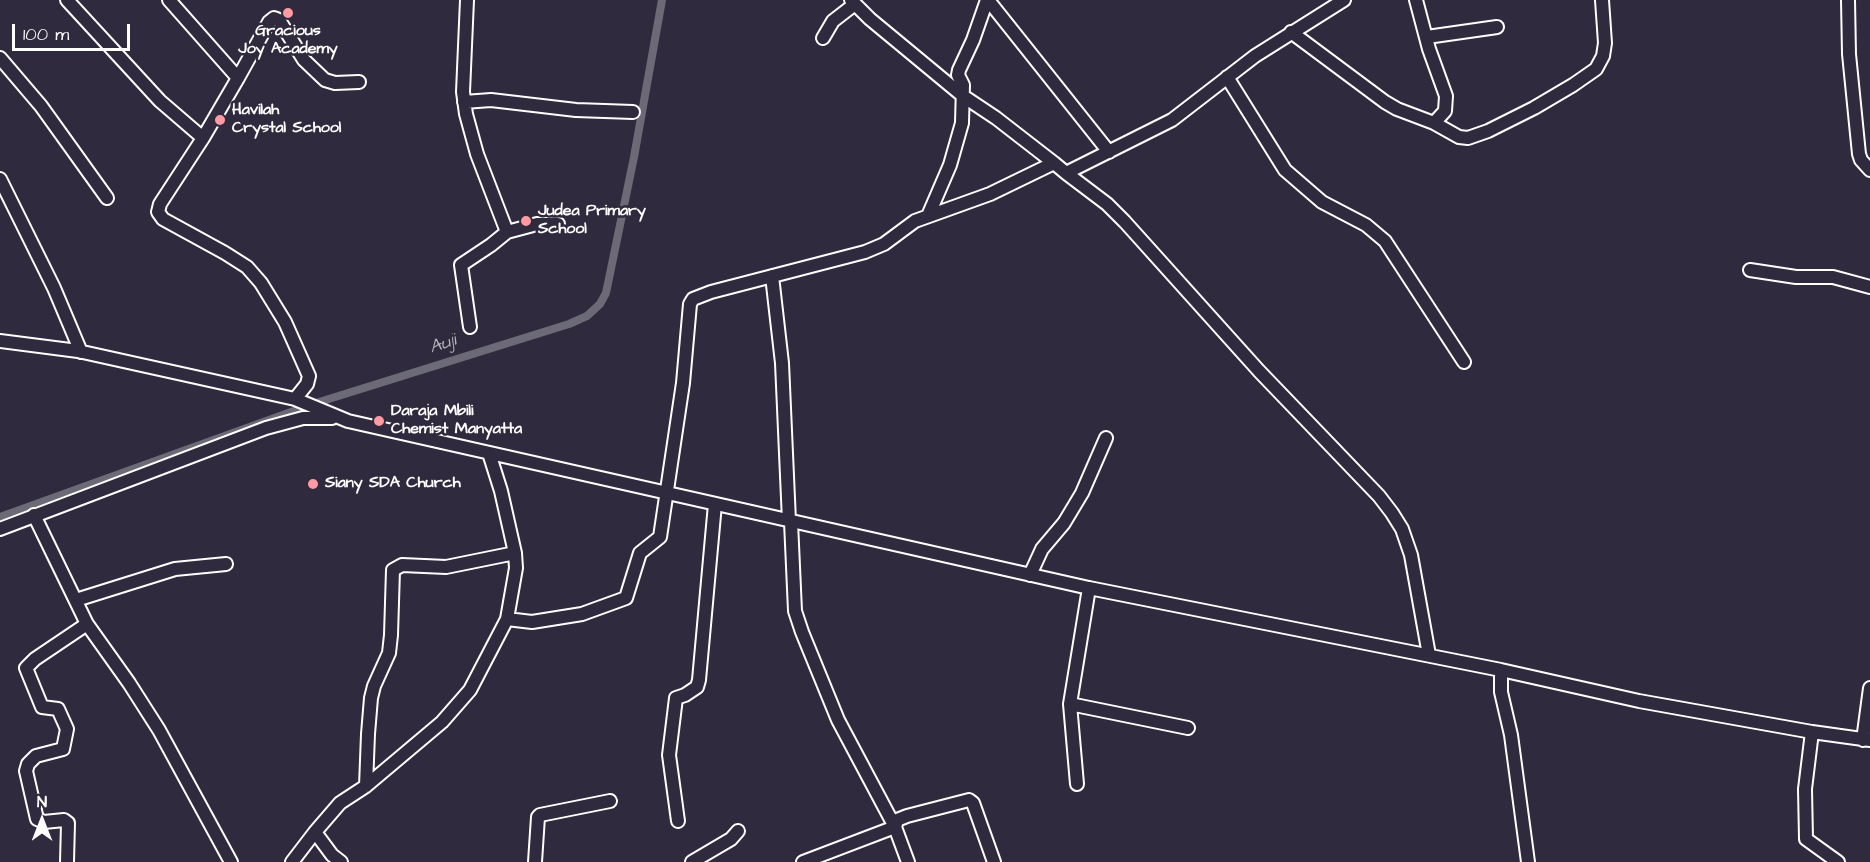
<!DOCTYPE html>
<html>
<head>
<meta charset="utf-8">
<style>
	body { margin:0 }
	#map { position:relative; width:1870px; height:862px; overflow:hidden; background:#2f2a3d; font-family:"Architects Daughter",sans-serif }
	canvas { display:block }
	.north { position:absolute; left:12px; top:790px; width:60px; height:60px; -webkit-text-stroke:4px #2f2a3d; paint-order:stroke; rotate:0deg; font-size:16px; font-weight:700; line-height:24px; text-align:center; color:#fff }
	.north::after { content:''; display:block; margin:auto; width:21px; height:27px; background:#fff; clip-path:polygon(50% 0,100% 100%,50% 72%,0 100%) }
	.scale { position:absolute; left:12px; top:24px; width:118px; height:27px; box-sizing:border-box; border:3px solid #fff; border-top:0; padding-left:8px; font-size:18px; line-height:21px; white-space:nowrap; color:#fff; -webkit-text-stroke:4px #2f2a3d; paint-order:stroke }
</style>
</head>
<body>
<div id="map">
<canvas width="1870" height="862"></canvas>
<div class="north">N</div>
<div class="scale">100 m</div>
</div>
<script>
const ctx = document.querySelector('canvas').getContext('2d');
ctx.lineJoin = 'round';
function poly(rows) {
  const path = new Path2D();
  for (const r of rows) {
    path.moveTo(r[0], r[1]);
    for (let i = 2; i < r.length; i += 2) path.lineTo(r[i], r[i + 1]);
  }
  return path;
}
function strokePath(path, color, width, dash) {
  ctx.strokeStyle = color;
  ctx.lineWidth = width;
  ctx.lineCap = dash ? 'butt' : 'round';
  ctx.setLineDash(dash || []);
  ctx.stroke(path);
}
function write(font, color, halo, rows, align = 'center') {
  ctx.font = font + ' "Architects Daughter",sans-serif';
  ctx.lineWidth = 5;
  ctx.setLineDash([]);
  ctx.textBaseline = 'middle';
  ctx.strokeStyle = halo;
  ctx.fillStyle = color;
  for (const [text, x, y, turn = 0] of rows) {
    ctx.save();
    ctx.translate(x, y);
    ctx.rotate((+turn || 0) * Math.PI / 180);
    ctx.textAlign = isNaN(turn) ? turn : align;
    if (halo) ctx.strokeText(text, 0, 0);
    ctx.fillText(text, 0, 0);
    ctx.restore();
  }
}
strokePath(poly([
	[0,517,316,403,569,324,587,316,600,304,606,293,634,157,662,0]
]), '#6d6a77', 8);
const minor = poly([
	[67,0,160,101,203,138],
	[169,0,238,78,203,138,160,204,158,212,163,219,225,253,247,267,261,283,285,322,309,376,307,384,295,399],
	[467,0,463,92,466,114,477,154,507,232,537,224,558,224],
	[851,0,870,19,963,96,996,118,1054,163],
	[988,0,1109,152],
	[1848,0,1849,54,1859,154,1861,160,1870,170],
	[1291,32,1385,102,1397,109,1434,123,1445,111,1446,96,1429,49,1416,0],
	[1427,37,1497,27],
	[823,38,833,21,855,4],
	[0,58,41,106,107,198],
	[1227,77,1285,170,1322,202,1366,225,1385,241,1464,362],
	[238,78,269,22,274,18,279,20,304,60,325,80,335,83,359,82],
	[464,102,491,100,576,110,633,112],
	[1434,123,1459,137,1468,138,1488,131,1534,108,1573,85,1596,69,1603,56,1605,43,1602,0],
	[1066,173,1107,204,1125,222,1259,371,1379,496,1392,513,1402,529,1411,555,1429,655],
	[0,179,54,288,81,352],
	[928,216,950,165,962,123,963,85,958,75,959,70,973,40,987,0],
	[1750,270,1796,277,1833,277,1870,287],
	[772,276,782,363,789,521],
	[470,327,461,265,491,245,507,232],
	[0,341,78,351,295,399,348,421,1089,588,1501,670,1639,701,1812,732,1870,740],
	[34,515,87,624,129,683,159,730,231,862],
	[791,522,795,611,802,632,838,720,895,827,908,862],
	[0,529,266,428,303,418,332,418],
	[1030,575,1042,549,1064,523,1082,493,1106,438],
	[76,600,175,569,226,564],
	[507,619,532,622,582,614,626,598,640,553,660,537,683,383,690,304,693,299,711,292,865,252,884,244,915,221,990,194,1054,163,1066,173,1172,120,1255,56,1344,0],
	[1501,670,1501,692,1511,735,1528,862],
	[1070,704,1188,728],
	[1812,732,1805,789,1806,839,1838,862],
	[1863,740,1870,688],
	[1077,784,1070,704,1089,588],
	[366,786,368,734,371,698,374,686,389,653,391,635,393,570,402,565,446,567,515,553],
	[678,821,669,755,676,698,685,695,697,687,699,680,715,504],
	[315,832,332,855,341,862],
	[67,862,68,823,64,820,44,822,37,819,26,771,28,764,36,756,63,749,67,729,58,709,42,707,26,668,35,659,87,624],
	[292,862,315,832,340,803,366,786,442,722,470,690,507,619,516,568,515,553,501,491,489,453],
	[535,862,538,817,540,815,610,801],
	[692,862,731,839,738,831],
	[803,862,895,827,897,820,907,816,969,800,973,803,994,862]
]);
strokePath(minor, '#fff', 16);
strokePath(minor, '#2f2a3d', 12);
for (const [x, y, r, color] of [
	[288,13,6,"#ff9aa2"],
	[220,120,6,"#ff9aa2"],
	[526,221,6,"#ff9aa2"],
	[379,421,6,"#ff9aa2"],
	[313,484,6,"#ff9aa2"]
]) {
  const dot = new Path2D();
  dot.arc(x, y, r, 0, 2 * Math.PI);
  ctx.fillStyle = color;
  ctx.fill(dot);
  strokePath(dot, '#2f2a3d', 2);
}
write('bold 16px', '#fff', '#2f2a3d', [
	["Gracious",288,32,"center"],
	["Joy Academy",288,50,"center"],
	["Havilah",232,111],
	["Crystal School",232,129],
	["Judea Primary",538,212],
	["School",538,230],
	["Daraja Mbili",391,412],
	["Chemist Manyatta",391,430],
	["Siany SDA Church",325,484]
], 'left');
write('italic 18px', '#b6b4bb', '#2f2a3d', [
	["Auji",443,345,-18]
]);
</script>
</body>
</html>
